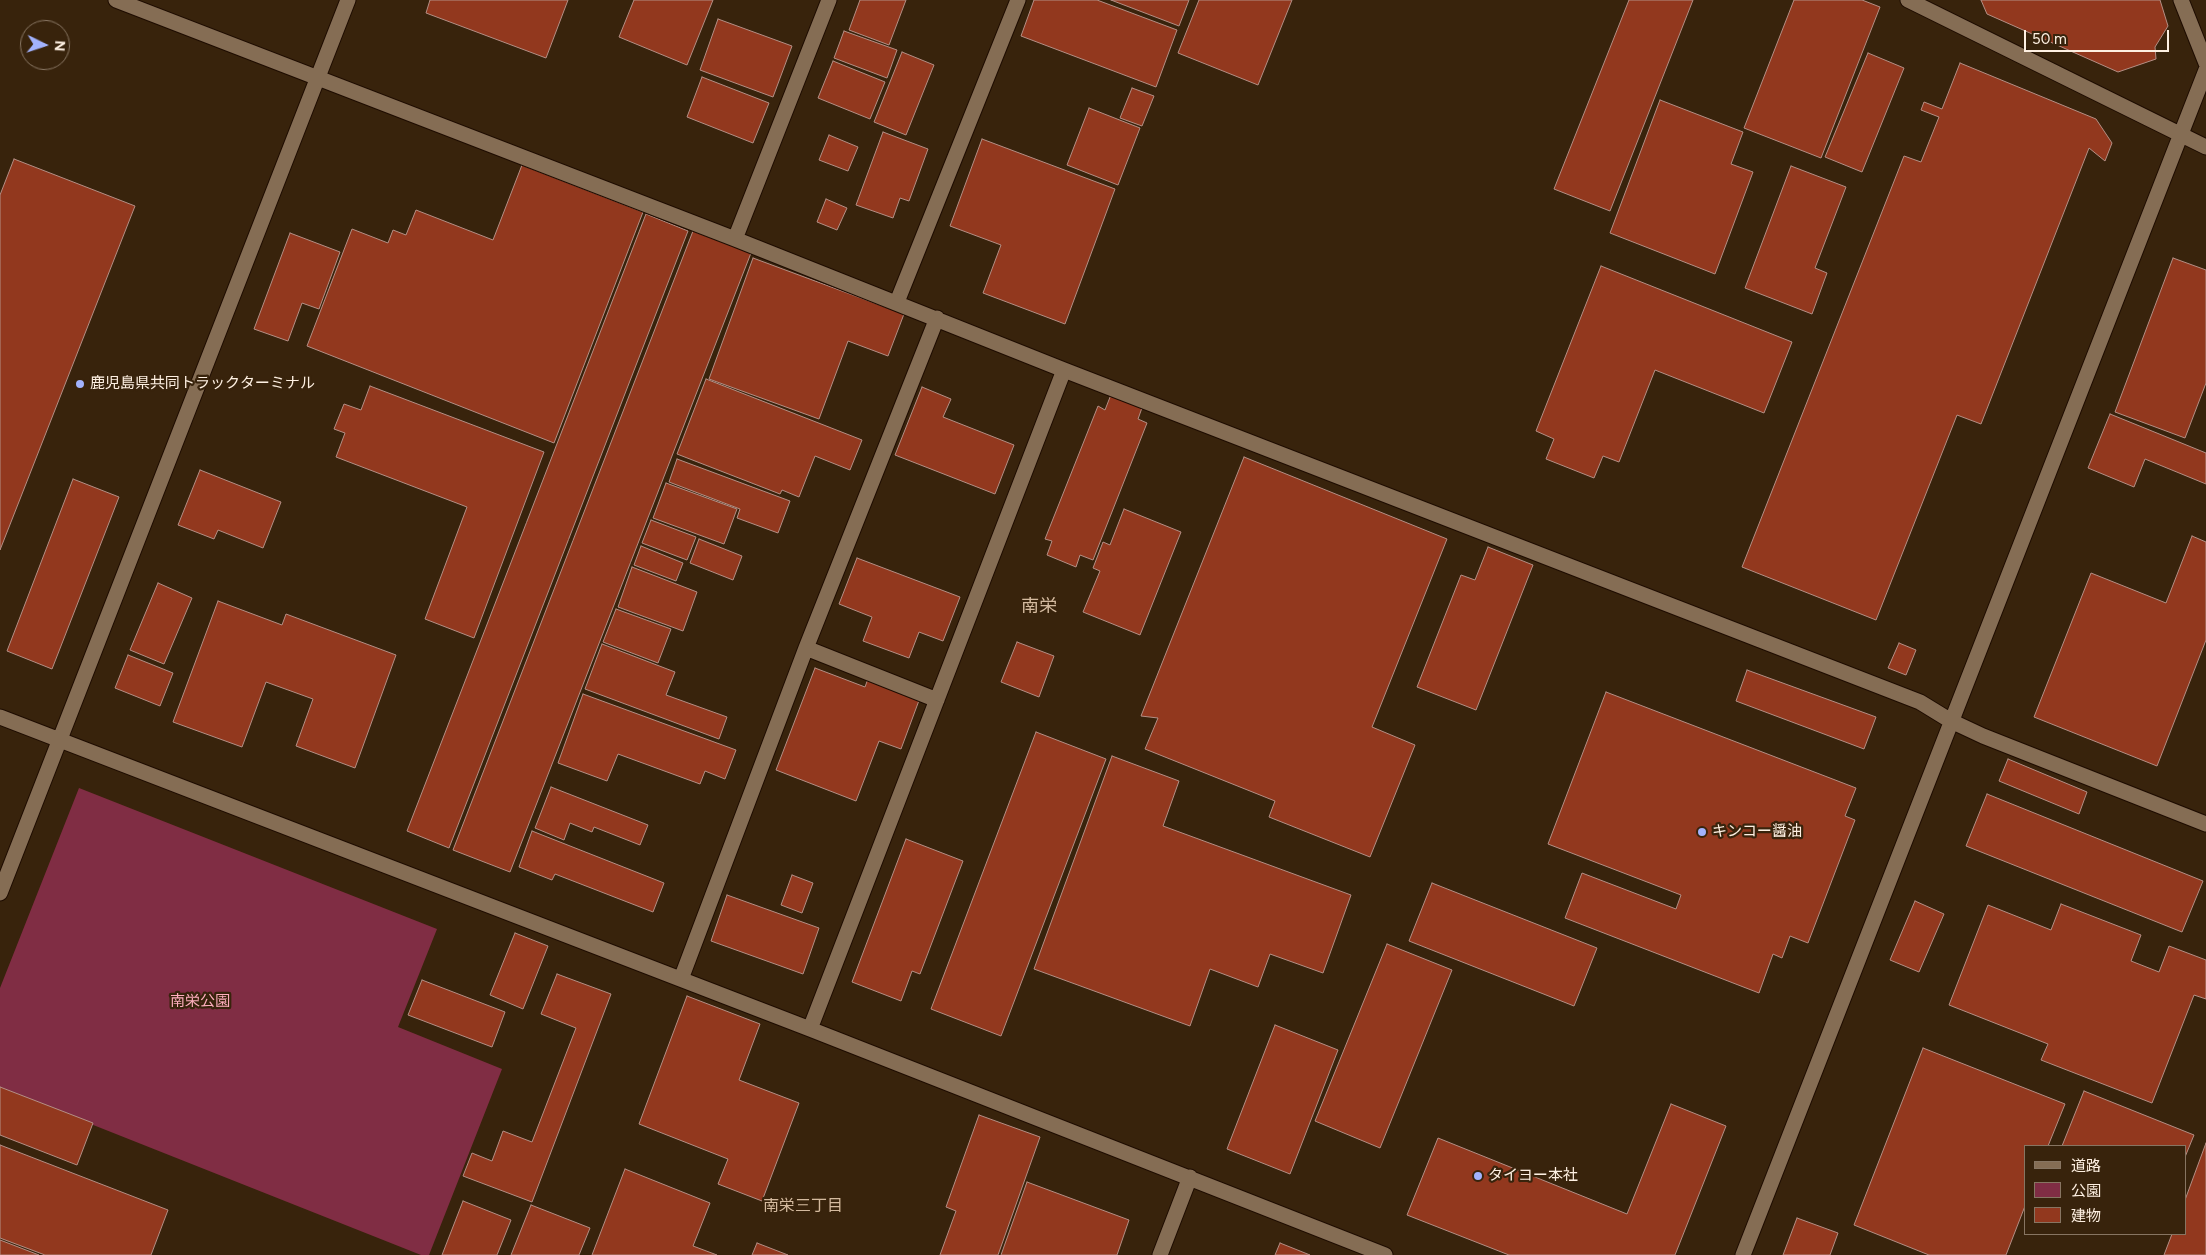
<!DOCTYPE html>
<html>
<head>
<meta charset="utf-8">
<style>
	body { margin:0 }
	#map { position:relative; width:2206px; height:1255px; overflow:hidden; background:#38230c; font-family:Figtree,"Noto Sans JP",sans-serif }
	canvas { display:block }
	.legend { position:absolute; left:2024px; top:1145px; width:162px; height:90px; box-sizing:border-box; background:#38230c; border:1px solid #877562; margin:0; padding:6px 9px; list-style:none; font-size:15px; color:#fef0e2 }
	.legend li { display:flex; align-items:center; gap:10px; height:25px }
	.legend b { width:25px; border:1px solid #877562 }
	.north { position:absolute; left:20px; top:20px; width:50px; height:50px; box-sizing:border-box; background:#38230c; border:1px solid #877562; border-radius:50%; rotate:94deg; font-size:14px; font-weight:700; line-height:20px; text-align:center; color:#fef0e2 }
	.north::after { content:''; display:block; margin:auto; width:18px; height:22px; background:#a2b2fd; clip-path:polygon(50% 0,100% 100%,50% 72%,0 100%) }
	.scale { position:absolute; left:2024px; top:30px; width:145px; height:22px; box-sizing:border-box; border:2px solid #fef0e2; border-top:0; padding-left:6px; font-size:15px; line-height:18px; white-space:nowrap; color:#fef0e2; -webkit-text-stroke:4px #38230c; paint-order:stroke }
</style>
</head>
<body>
<div id="map">
<canvas width="2206" height="1255"></canvas>
<ul class="legend">
<li><b style="height:6px;background:#856d54"></b>道路</li>
<li><b style="height:14px;background:#802d44"></b>公園</li>
<li><b style="height:14px;background:#92381e"></b>建物</li>
</ul>
<div class="north">N</div>
<div class="scale">50 m</div>
</div>
<script>
const ctx = document.querySelector('canvas').getContext('2d');
ctx.lineJoin = 'round';
function fill(path, color) {
  ctx.fillStyle = color;
  ctx.fill(path, 'evenodd');
}
function poly(rows) {
  const path = new Path2D();
  for (const r of rows) {
    path.moveTo(r[0], r[1]);
    for (let i = 2; i < r.length; i += 2) path.lineTo(r[i], r[i + 1]);
  }
  return path;
}
function strokePath(path, color, width, dash) {
  ctx.strokeStyle = color;
  ctx.lineWidth = width;
  ctx.lineCap = dash ? 'butt' : 'round';
  ctx.setLineDash(dash || []);
  ctx.stroke(path);
}
function write(font, color, halo, rows, align = 'center') {
  ctx.font = font + ' Figtree,"Noto Sans JP",sans-serif';
  ctx.lineWidth = 4.5;
  ctx.setLineDash([]);
  ctx.textBaseline = 'middle';
  ctx.strokeStyle = halo;
  ctx.fillStyle = color;
  for (const [text, x, y, turn = 0] of rows) {
    ctx.save();
    ctx.translate(x, y);
    ctx.rotate((+turn || 0) * Math.PI / 180);
    ctx.textAlign = isNaN(turn) ? turn : align;
    if (halo) ctx.strokeText(text, 0, 0);
    ctx.fillText(text, 0, 0);
    ctx.restore();
  }
}
fill(poly([
	[79,788,437,929,398,1027,502,1069,429,1255,421,1255,0,1088,0,988]
]), '#802d44');
const building = poly([
	[430,0,568,0,546,58,426,13,430,0],
	[634,0,713,0,687,65,619,37,634,0],
	[860,0,906,0,889,45,849,30,860,0],
	[1034,0,1097,0,1177,30,1156,87,1021,36,1034,0],
	[1111,0,1189,0,1179,26,1111,0],
	[1199,0,1292,0,1258,85,1178,53,1199,0],
	[1629,0,1693,0,1610,211,1554,189,1629,0],
	[1794,0,1862,0,1880,7,1821,158,1744,128,1794,0],
	[1981,0,2160,0,2168,26,2155,47,2156,59,2118,72,1987,14,1981,0],
	[718,19,792,46,773,97,700,70,718,19],
	[844,31,897,50,887,78,834,58,844,31],
	[902,52,934,65,906,135,874,122,902,52],
	[1868,53,1904,68,1862,172,1825,157,1868,53],
	[833,61,885,82,870,119,818,98,833,61],
	[1960,63,2096,119,2112,143,2105,161,2089,148,1981,424,1957,415,1876,620,1742,567,1904,156,1921,162,1939,117,1921,110,1924,102,1942,109,1960,63],
	[702,77,769,103,753,143,687,117,702,77],
	[1132,88,1154,96,1142,126,1120,118,1132,88],
	[1660,100,1743,132,1731,164,1753,172,1715,274,1610,233,1660,100],
	[1089,108,1140,128,1118,185,1067,165,1089,108],
	[883,132,928,149,909,201,900,198,893,218,856,205,883,132],
	[829,135,858,147,848,171,819,160,829,135],
	[982,139,1115,189,1065,324,983,293,1001,245,950,226,982,139],
	[14,159,135,206,0,550,0,195,14,159],
	[522,165,643,212,554,443,307,346,352,229,388,243,393,230,406,235,416,210,493,240,522,165],
	[1791,166,1846,187,1815,268,1827,273,1812,314,1745,288,1791,166],
	[826,199,847,208,837,230,817,222,826,199],
	[646,214,688,231,449,848,407,831,646,214],
	[693,231,751,253,510,872,453,850,693,231],
	[290,233,340,252,319,309,302,303,288,341,254,329,290,233],
	[753,258,904,314,888,356,848,341,819,419,709,379,753,258],
	[2173,258,2206,270,2206,383,2185,438,2115,412,2173,258],
	[1601,266,1792,342,1764,413,1655,370,1619,462,1603,456,1594,478,1546,459,1554,439,1536,431,1601,266],
	[706,379,862,440,850,470,815,456,799,497,782,490,780,494,677,454,706,379],
	[370,386,544,452,474,638,425,619,467,507,336,457,345,433,334,429,344,404,361,410,370,386],
	[922,387,951,399,943,417,1014,445,995,494,895,455,922,387],
	[1112,392,1143,405,1138,419,1147,423,1093,560,1080,555,1076,567,1047,555,1052,541,1045,539,1098,406,1105,410,1112,392],
	[2110,414,2206,453,2206,484,2145,459,2134,487,2088,468,2110,414],
	[1244,457,1447,539,1372,727,1415,745,1370,857,1269,817,1275,801,1145,749,1158,718,1141,716,1244,457],
	[677,459,790,501,778,533,737,518,740,509,669,482,677,459],
	[200,470,281,502,263,548,218,530,214,539,178,525,200,470],
	[73,479,119,497,52,669,7,651,73,479],
	[666,483,737,509,724,544,653,518,666,483],
	[1124,509,1181,532,1140,635,1083,612,1100,571,1093,568,1103,542,1110,545,1124,509],
	[651,520,696,537,687,560,642,543,651,520],
	[2192,536,2206,542,2206,640,2157,766,2034,717,2091,573,2166,603,2192,536],
	[699,539,742,556,733,580,690,563,699,539],
	[641,546,683,563,676,581,634,565,641,546],
	[1488,547,1533,565,1476,710,1417,687,1461,575,1475,580,1488,547],
	[857,558,960,597,943,641,919,632,909,658,863,641,872,617,839,604,857,558],
	[632,567,697,592,683,631,618,607,632,567],
	[158,583,192,598,164,664,130,650,158,583],
	[218,601,282,625,286,614,396,655,355,768,296,746,313,699,266,682,242,747,173,722,218,601],
	[616,609,671,629,658,663,603,642,616,609],
	[1017,642,1054,656,1039,697,1001,682,1017,642],
	[1899,643,1916,650,1906,675,1888,668,1899,643],
	[602,644,675,672,666,695,727,717,719,739,585,689,602,644],
	[128,655,173,673,160,706,115,688,128,655],
	[815,668,865,687,869,676,921,695,901,749,879,741,856,801,776,770,815,668],
	[1747,670,1876,717,1864,749,1736,701,1747,670],
	[1606,692,1856,788,1845,816,1855,820,1808,943,1790,936,1782,958,1773,954,1759,993,1565,918,1582,873,1676,909,1681,895,1548,844,1606,692],
	[583,694,736,750,725,779,705,771,700,784,618,754,607,781,558,763,583,694],
	[1036,732,1106,759,1001,1036,931,1009,1036,732],
	[1112,756,1179,781,1163,826,1351,895,1323,973,1270,954,1258,987,1210,969,1190,1026,1034,969,1112,756],
	[2008,759,2087,792,2079,814,1999,781,2008,759],
	[551,787,648,825,640,845,594,827,592,832,570,823,564,840,535,828,551,787],
	[1987,794,2203,881,2182,932,1966,846,1987,794],
	[532,831,664,883,653,912,555,874,552,880,519,867,532,831],
	[906,839,963,861,920,974,912,971,901,1001,852,982,906,839],
	[792,875,813,883,802,913,781,905,792,875],
	[1432,883,1597,948,1574,1006,1409,941,1432,883],
	[727,895,819,928,803,974,711,941,727,895],
	[1915,901,1944,914,1919,972,1890,960,1915,901],
	[2061,904,2141,935,2131,961,2159,972,2169,946,2206,960,2206,999,2194,995,2152,1103,2041,1060,2048,1044,1949,1005,1988,905,2051,930,2061,904],
	[515,933,548,946,523,1009,490,995,515,933],
	[1387,944,1452,970,1380,1148,1315,1121,1387,944],
	[557,974,611,994,532,1202,463,1176,472,1153,492,1161,503,1131,532,1142,576,1028,541,1014,557,974],
	[422,980,505,1012,492,1047,408,1015,422,980],
	[687,996,760,1024,739,1080,799,1103,762,1201,718,1184,728,1159,639,1124,687,996],
	[1275,1025,1338,1050,1290,1174,1227,1149,1275,1025],
	[1923,1048,2065,1104,2048,1146,2025,1146,2025,1206,2006,1255,1929,1255,1854,1225,1923,1048],
	[0,1087,93,1123,77,1165,0,1135,0,1087],
	[2084,1091,2194,1135,2185,1157,2185,1146,2062,1146,2084,1091],
	[1671,1104,1726,1126,1675,1255,1509,1255,1407,1215,1438,1138,1627,1214,1671,1104],
	[979,1115,1040,1137,998,1255,940,1255,956,1211,946,1207,979,1115],
	[2206,1143,2206,1255,2164,1255,2172,1234,2185,1234,2185,1200,2206,1143],
	[0,1145,168,1210,151,1255,45,1255,0,1238,0,1145],
	[625,1169,710,1203,693,1246,717,1255,592,1255,625,1169],
	[1027,1182,1129,1220,1117,1255,1001,1255,1027,1182],
	[463,1201,511,1220,497,1255,442,1255,463,1201],
	[531,1205,590,1228,579,1255,511,1255,531,1205],
	[1797,1218,1838,1233,1830,1255,1783,1255,1797,1218],
	[0,1240,39,1255,0,1255,0,1240],
	[757,1243,788,1255,752,1255,757,1243],
	[1280,1243,1310,1255,1275,1255,1280,1243]
]);
fill(building, '#92381e');
strokePath(building, '#b48f85', 1);
const minor = poly([
	[116,0,735,239,1064,370,1920,702,1951,721,1983,736,2206,824],
	[1908,0,2206,147],
	[2181,0,2206,63],
	[735,239,829,0],
	[897,302,1018,0],
	[806,648,937,700],
	[0,717,810,1029,1385,1255],
	[0,893,348,0],
	[681,979,806,648,937,318],
	[810,1029,1064,370],
	[1160,1255,1190,1177],
	[1743,1255,2206,70]
]);
strokePath(minor, '#1e0c00', 17);
strokePath(minor, '#856d54', 15);
for (const [x, y, r, color] of [
	[80,384,5,"#a2b2fd"],
	[1702,832,5,"#a2b2fd"],
	[1478,1176,5,"#a2b2fd"]
]) {
  const dot = new Path2D();
  dot.arc(x, y, r, 0, 2 * Math.PI);
  ctx.fillStyle = color;
  ctx.fill(dot);
  strokePath(dot, '#38230c', 2);
}
write('15px', '#fef0e2', '#38230c', [
	["鹿児島県共同トラックターミナル",90,384],
	["キンコー醤油",1712,832],
	["タイヨー本社",1488,1176]
], 'left');
write('15px', '#fdadbd', '#38230c', [
	["南栄公園",200,1002]
]);
write('16px', '#d4ba9f', '#38230c', [
	["南栄三丁目",803,1206]
]);
write('18px', '#d4ba9f', '#38230c', [
	["南栄",1039,607]
]);
</script>
</body>
</html>
